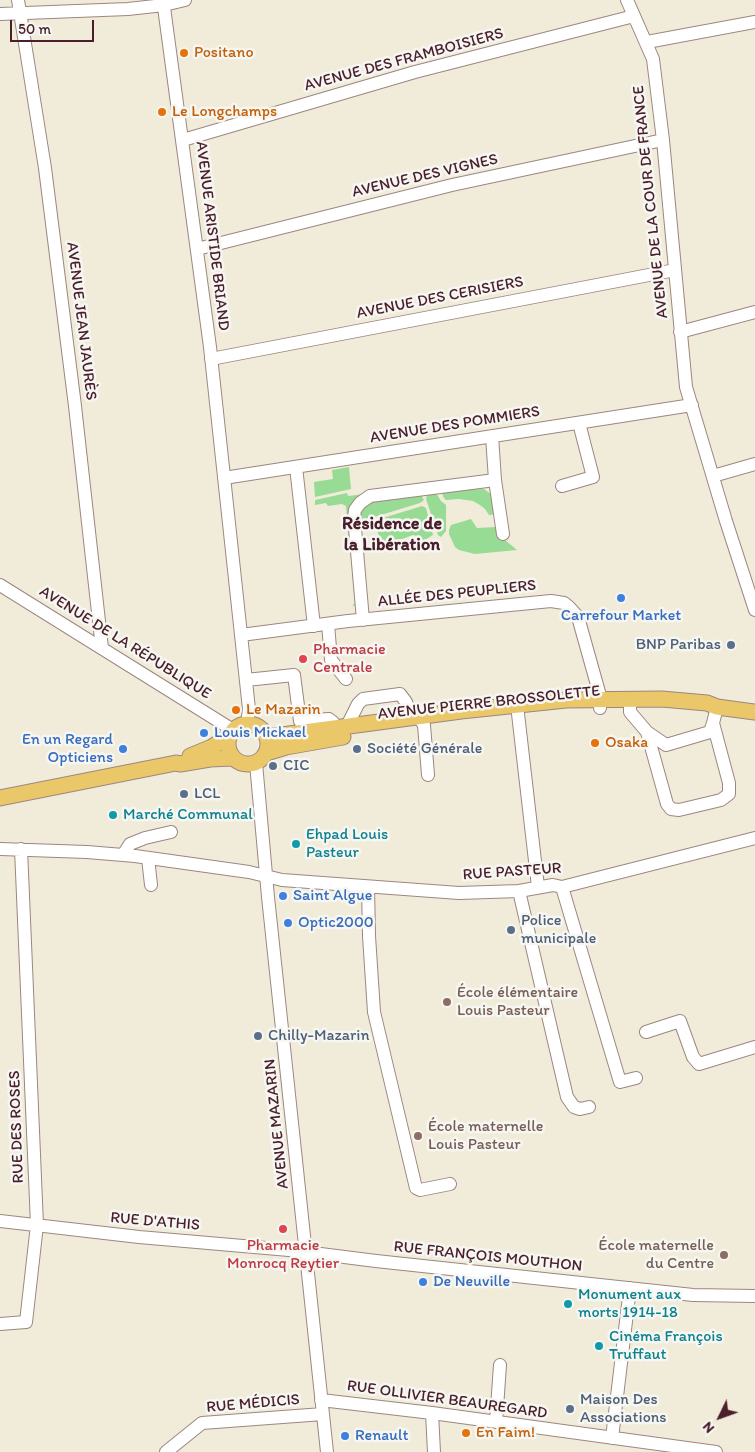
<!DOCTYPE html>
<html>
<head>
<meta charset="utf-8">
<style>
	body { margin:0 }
	#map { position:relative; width:755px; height:1452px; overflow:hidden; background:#f0ecd9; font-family:Itim,sans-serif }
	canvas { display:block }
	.north { position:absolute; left:695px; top:1392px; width:50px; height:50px; -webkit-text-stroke:4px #f6f6f2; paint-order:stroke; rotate:228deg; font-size:14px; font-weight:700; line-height:20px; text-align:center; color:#4a1f2b }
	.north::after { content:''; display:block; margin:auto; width:18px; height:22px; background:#4a1f2b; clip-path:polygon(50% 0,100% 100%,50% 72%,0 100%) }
	.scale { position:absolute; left:10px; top:20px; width:84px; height:22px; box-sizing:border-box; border:2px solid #4a1f2b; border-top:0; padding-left:6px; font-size:15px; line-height:18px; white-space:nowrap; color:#4a1f2b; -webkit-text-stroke:4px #f6f6f2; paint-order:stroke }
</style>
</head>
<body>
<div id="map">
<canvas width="755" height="1452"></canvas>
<div class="north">N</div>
<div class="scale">50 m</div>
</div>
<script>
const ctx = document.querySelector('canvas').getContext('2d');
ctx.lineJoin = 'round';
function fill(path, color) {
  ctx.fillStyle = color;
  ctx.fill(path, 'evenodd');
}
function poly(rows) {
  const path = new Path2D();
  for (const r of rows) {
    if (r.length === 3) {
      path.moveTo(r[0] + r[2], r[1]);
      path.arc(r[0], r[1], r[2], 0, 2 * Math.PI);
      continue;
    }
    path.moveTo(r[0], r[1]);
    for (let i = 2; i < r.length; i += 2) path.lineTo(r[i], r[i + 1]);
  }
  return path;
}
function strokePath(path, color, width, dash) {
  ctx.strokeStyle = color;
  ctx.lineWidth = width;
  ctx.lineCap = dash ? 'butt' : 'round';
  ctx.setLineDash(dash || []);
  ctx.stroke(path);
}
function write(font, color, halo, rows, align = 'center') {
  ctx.font = font + ' Itim,sans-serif';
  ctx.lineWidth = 5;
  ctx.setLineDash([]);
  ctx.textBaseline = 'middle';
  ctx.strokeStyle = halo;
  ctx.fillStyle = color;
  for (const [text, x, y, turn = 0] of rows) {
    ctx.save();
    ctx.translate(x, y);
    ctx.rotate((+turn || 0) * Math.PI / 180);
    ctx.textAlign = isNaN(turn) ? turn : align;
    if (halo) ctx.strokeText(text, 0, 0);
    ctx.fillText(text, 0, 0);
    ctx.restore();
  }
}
fill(poly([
	[349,467,351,489,315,497,314,482,333,479,332,470],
	[484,489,492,495,494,514,491,515,489,515,485,509,480,505,473,501,459,499,446,500,444,498,442,493,453,490],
	[347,493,348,496,365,494,360,498,360,605,352,606,355,603,346,506,342,504,328,506,326,503,315,505,315,500],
	[420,493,424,500,420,503,358,522,359,509,366,501],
	[436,493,441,501,446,505,446,531,441,537,438,535,426,499,427,494],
	[422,506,426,508,433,535,423,541,417,536,413,535,402,539,382,543,373,521],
	[471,519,477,528,495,527,505,540,517,550,475,554,459,550,455,547,449,534,449,530,451,525]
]), '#97db94');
const minor = poly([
	[18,0,45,168,75,406,102,648],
	[163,0,210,347,249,709,247,724],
	[627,0,653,59,663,140,686,387,726,521,755,610],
	[0,14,128,9,164,5,185,0],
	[647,42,755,22],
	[183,140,415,72,634,16],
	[197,249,452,185,663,140],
	[680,332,755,312],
	[211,359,675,270],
	[492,436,495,480,503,534],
	[296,467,314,626],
	[713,476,755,464],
	[224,478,692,405],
	[562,486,593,477,579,423],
	[0,585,233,730],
	[363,620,354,517,355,510,360,503,370,496,495,480],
	[328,624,331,660,346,679],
	[241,635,348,621,551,601,564,603,569,607,578,617,599,692,600,708],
	[246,680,294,675,300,721,329,719,333,722,334,728],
	[630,699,630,712,647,732,666,745,710,732,713,723],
	[517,705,538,887],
	[418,717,424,725,428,775],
	[347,726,358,704,363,699,400,694,406,702,412,718],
	[647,732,667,804,671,809,679,810,721,800,729,794,729,783,713,723,717,707],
	[256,763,268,897,327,1452],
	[0,849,87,852,135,856,249,872,282,880,459,893,519,891,553,885,562,887,755,838],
	[123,855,130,844,145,838,171,832],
	[148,858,151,885],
	[368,887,369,936,374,1012,416,1188,420,1190,450,1184],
	[562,887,620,1082,636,1078],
	[519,891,567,1097,574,1107,580,1109,589,1107],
	[646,1032,680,1021,693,1057,699,1064,755,1047],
	[0,1221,139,1237,289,1250,376,1261,693,1295,755,1296],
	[0,1324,26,1322,37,1225,21,849],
	[321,1400,432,1413,716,1452],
	[432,1413,434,1452],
	[496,1422,500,1365],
	[612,1438,630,1288],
	[166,1452,202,1423,323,1414]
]);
const major = poly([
	[248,744,20],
	[267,737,461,711,566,700,662,699,707,703,717,707,755,712],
	[266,753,286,747,343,737],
	[190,756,212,747,229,736],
	[0,798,176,763,180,764,210,759,233,758]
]);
strokePath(minor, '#9d8682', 14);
strokePath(major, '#9d8682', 17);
strokePath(minor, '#fff', 12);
strokePath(major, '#eac769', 15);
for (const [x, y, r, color] of [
	[184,53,5,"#e8710a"],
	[162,112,5,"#e8710a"],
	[621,598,5,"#3f7fe0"],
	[731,645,5,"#5c6f8a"],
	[303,659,5,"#e0444e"],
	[236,710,5,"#e8710a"],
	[204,733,5,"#3f7fe0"],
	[595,743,5,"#e8710a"],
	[123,749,5,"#3f7fe0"],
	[357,749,5,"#5c6f8a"],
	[273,766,5,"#5c6f8a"],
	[184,794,5,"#5c6f8a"],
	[113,815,5,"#0f9aa8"],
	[296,844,5,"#0f9aa8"],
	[283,896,5,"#3f7fe0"],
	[288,923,5,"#3f7fe0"],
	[511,930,5,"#5c6f8a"],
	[447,1002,5,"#8d6e63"],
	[258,1036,5,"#5c6f8a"],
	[418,1136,5,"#8d6e63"],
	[283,1229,5,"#e0444e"],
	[724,1255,5,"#8d6e63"],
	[423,1282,5,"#3f7fe0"],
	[568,1304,5,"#0f9aa8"],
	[599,1346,5,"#0f9aa8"],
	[570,1409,5,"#5c6f8a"],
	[466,1433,5,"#e8710a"],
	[345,1436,5,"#3f7fe0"]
]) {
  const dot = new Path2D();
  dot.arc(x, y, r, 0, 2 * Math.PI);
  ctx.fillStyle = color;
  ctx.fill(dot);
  strokePath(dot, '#f6f6f2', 2);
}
write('16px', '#c56008', '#f6f6f2', [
	["Positano",194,53],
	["Le Longchamps",172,112],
	["Le Mazarin",246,710],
	["Osaka",605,743],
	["En Faim!",476,1433]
], 'left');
write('16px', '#4a1f2b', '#f6f6f2', [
	["AVENUE DES FRAMBOISIERS",404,60,-15],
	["AVENUE DES VIGNES",425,176,-13],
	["AVENUE DE LA COUR DE FRANCE",651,202,-96],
	["AVENUE ARISTIDE BRIAND",212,236,83],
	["AVENUE DES CERISIERS",440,298,-11],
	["AVENUE JEAN JAURÈS",81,321,83],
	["AVENUE DES POMMIERS",455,425,-9],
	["ALLÉE DES PEUPLIERS",457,594,-6],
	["AVENUE DE LA RÉPUBLIQUE",125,643,32],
	["AVENUE PIERRE BROSSOLETTE",489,703,-6],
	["RUE PASTEUR",512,872,-4],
	["AVENUE MAZARIN",277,1124,-96],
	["RUE DES ROSES",17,1127,-92],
	["RUE D'ATHIS",155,1222,5],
	["RUE FRANÇOIS MOUTHON",488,1257,6],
	["RUE OLLIVIER BEAUREGARD",447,1400,8],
	["RUE MÉDICIS",253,1404,-5]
]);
write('16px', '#366cbe', '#f6f6f2', [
	["Carrefour Market",621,616,"center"],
	["Louis Mickael",214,733],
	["En un Regard",113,740,"right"],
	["Opticiens",113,758,"right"],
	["Saint Algue",293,896],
	["Optic2000",298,923],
	["De Neuville",433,1282],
	["Renault",355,1436]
], 'left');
write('16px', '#4e5e75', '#f6f6f2', [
	["BNP Paribas",721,645,"right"],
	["Société Générale",367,749],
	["CIC",283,766],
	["LCL",194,794],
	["Police",521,921],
	["municipale",521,939],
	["Chilly-Mazarin",268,1036],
	["Maison Des",580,1400],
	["Associations",580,1418]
], 'left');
write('16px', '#be3a42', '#f6f6f2', [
	["Pharmacie",313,650],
	["Centrale",313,668],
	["Pharmacie",283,1246,"center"],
	["Monrocq Reytier",283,1264,"center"]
], 'left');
write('16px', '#0d838f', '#f6f6f2', [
	["Marché Communal",123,815],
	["Ehpad Louis",306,835],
	["Pasteur",306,853],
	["Monument aux",578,1295],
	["morts 1914-18",578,1313],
	["Cinéma François",609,1337],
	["Truffaut",609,1355]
], 'left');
write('16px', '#785e54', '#f6f6f2', [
	["École élémentaire",457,993],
	["Louis Pasteur",457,1011],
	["École maternelle",428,1127],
	["Louis Pasteur",428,1145],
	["École maternelle",714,1246,"right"],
	["du Centre",714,1264,"right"]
], 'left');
write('bold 18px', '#4a1f2b', '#f6f6f2', [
	["Résidence de",392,524],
	["la Libération",392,545]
]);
</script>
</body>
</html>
